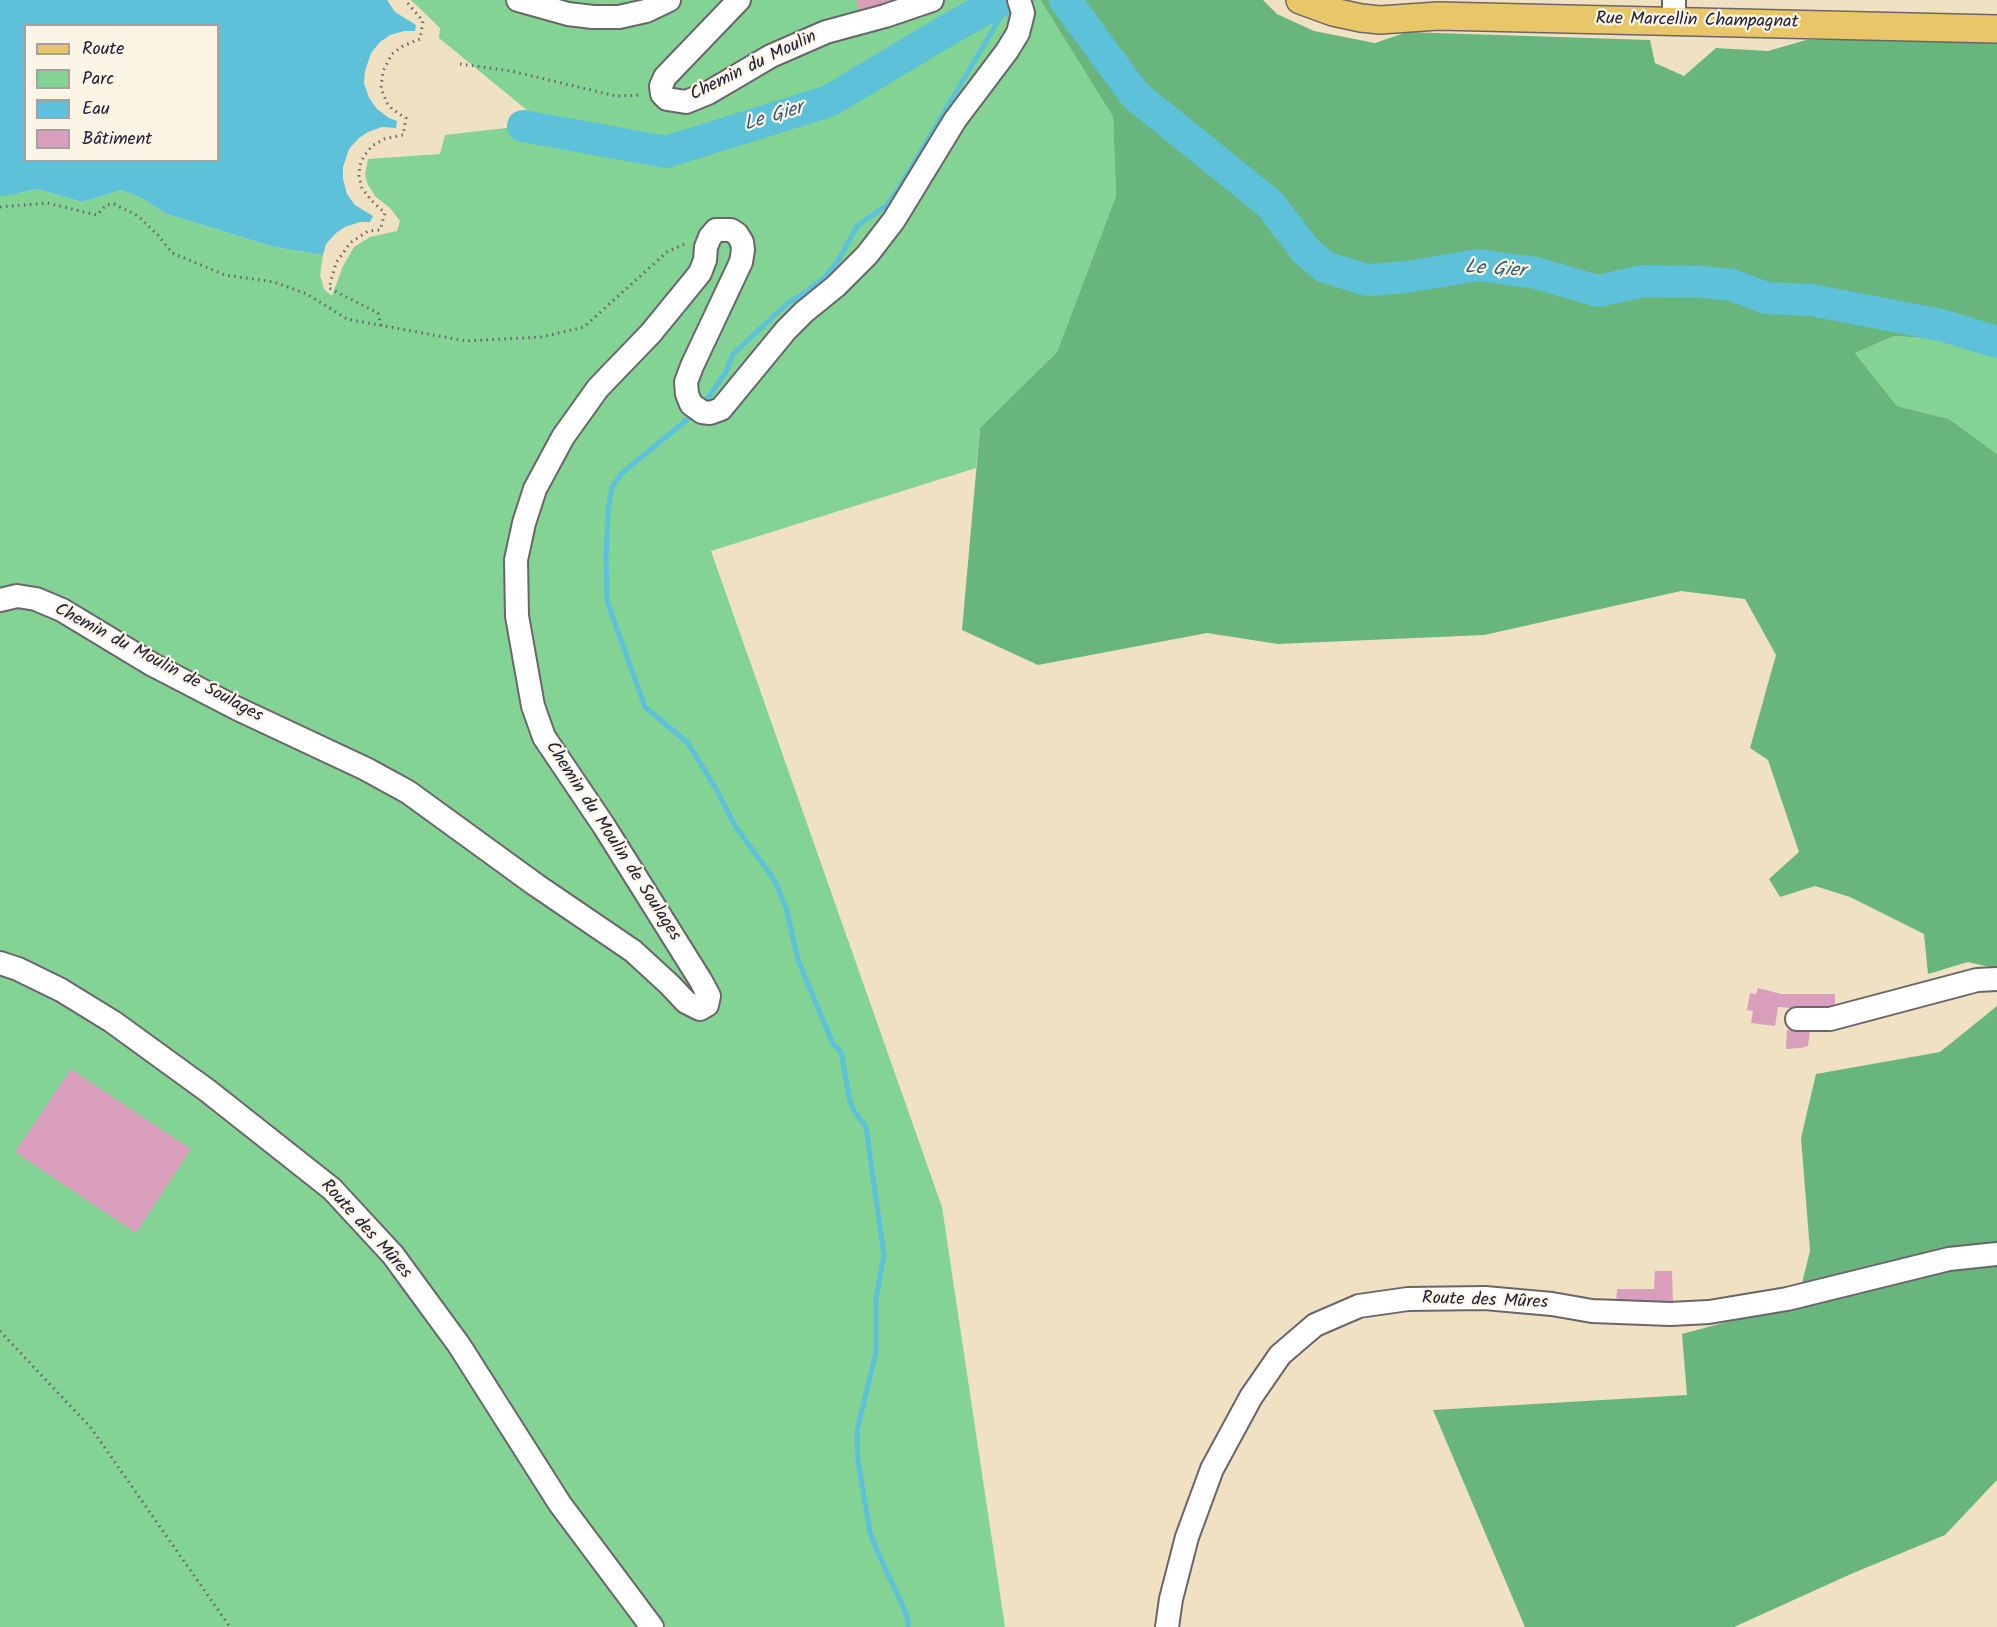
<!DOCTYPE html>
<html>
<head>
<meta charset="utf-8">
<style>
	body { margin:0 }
	#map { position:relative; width:1997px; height:1627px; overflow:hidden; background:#f1e1c3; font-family:Kalam,sans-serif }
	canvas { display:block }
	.legend { position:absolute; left:24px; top:24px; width:195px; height:138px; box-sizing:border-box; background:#fcf5e5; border:2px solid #a5a1a1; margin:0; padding:8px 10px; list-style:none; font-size:18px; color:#22223b }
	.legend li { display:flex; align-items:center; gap:12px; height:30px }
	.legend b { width:30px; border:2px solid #a5a1a1 }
</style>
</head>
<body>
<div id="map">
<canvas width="1997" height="1627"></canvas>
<ul class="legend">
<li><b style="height:8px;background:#e9c769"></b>Route</li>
<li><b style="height:16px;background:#82d394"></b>Parc</li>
<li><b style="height:16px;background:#5cc1d9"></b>Eau</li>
<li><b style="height:16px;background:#d89ebc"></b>Bâtiment</li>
</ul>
</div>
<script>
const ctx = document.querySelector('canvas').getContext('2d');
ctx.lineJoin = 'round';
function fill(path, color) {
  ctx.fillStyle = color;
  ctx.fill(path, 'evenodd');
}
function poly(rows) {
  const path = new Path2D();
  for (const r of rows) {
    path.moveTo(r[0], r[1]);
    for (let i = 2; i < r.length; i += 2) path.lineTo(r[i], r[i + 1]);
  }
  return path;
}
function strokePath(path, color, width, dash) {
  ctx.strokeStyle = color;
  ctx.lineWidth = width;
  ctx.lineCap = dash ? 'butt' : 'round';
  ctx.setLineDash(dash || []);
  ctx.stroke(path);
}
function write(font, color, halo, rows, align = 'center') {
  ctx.font = font + ' Kalam,sans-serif';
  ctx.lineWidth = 4.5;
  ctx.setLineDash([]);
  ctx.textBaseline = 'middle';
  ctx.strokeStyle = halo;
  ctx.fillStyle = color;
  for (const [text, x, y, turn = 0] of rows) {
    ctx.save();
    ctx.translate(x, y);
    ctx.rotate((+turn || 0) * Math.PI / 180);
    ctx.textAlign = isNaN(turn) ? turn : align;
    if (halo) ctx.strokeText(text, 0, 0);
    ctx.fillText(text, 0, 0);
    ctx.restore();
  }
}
fill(poly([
	[411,0,1039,0,1041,1,1113,117,1116,196,1057,352,980,428,976,468,711,551,942,1207,1005,1627,0,1627,0,196,7,196,37,189,82,202,122,190,141,198,167,214,274,247,323,255,320,275,324,289,332,296,343,266,354,247,370,237,397,231,400,221,390,208,376,197,368,185,365,175,368,159,440,154,445,135,523,126,528,111,439,38,440,28],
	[1894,336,1997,343,1997,454,1949,419,1897,406,1855,353]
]), '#82d394');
fill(poly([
	[1039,0,1263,0,1277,14,1314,31,1375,43,1407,32,1650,40,1655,63,1684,76,1716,48,1768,51,1806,40,1997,39,1997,343,1894,336,1855,353,1897,406,1949,419,1997,454,1997,969,1968,962,1928,974,1924,934,1850,897,1815,886,1780,897,1769,879,1799,852,1768,760,1750,748,1776,655,1745,599,1681,591,1484,635,1278,644,1207,633,1038,665,962,630,980,428,1057,352,1116,196,1113,117,1041,1],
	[1997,1006,1997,1480,1945,1535,1851,1574,1734,1627,1525,1627,1433,1410,1687,1395,1682,1334,1797,1303,1810,1251,1801,1138,1816,1074,1940,1052]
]), '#69b57e');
fill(poly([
	[0,0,387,0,395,12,416,25,415,31,404,31,390,35,380,42,371,53,365,71,364,83,369,98,377,109,389,118,397,121,396,128,382,127,368,132,359,138,349,149,343,167,343,179,347,194,355,205,373,216,370,222,360,222,345,227,336,233,326,244,323,255,274,247,167,214,141,198,122,190,82,202,37,189,7,196,0,196],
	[26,26,218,26,218,160,26,160]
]), '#5cc1d9');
strokePath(poly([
	[703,405,726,372,733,354,789,302,806,292,825,277,838,261,857,226,887,205,898,190,1000,18,1007,0],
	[694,414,622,473,612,487,608,511,606,557,607,601,645,707,688,743,716,789,734,824,775,881,786,908,798,960,833,1044,841,1052,850,1101,854,1111,866,1127,884,1255,876,1299,876,1352,857,1431,858,1461,870,1532,879,1555,901,1602,908,1620,908,1627]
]), '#5cc1d9', 5);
strokePath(poly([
	[1065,0,1135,95,1270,204,1306,251,1325,267,1367,280,1407,277,1478,265,1536,273,1598,291,1644,281,1703,282,1732,285,1766,298,1811,300,1941,325,1997,342],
	[523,126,666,152,829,101,951,28,1002,0]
]), '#5cc1d9', 32);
fill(poly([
	[856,0,892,0,880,4,882,9,860,14],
	[1758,988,1781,994,1835,994,1835,1011,1778,1007,1775,1026,1751,1023,1753,1011,1747,1010,1750,993,1756,994],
	[1787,1030,1810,1030,1808,1046,1801,1048,1786,1049],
	[71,1069,191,1149,136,1233,15,1152],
	[1655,1271,1672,1271,1673,1305,1616,1305,1617,1289,1654,1289]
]), '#d89ebc');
const minor = poly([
	[518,0,568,14,593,17,619,17,646,11,669,0],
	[739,0,665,77,661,86,662,94,667,99,686,102,708,93,771,56,826,32,885,16,932,0],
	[1674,0,1674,22],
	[0,600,17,596,36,599,62,610,153,665,238,709,366,769,408,792,536,885,633,951,670,985,686,1002,700,1009,707,1005,709,996,701,981,604,826,544,737,533,706,517,616,516,560,524,523,535,489,563,437,598,388,651,333,700,273,705,260,706,247,710,237,716,230,731,230,737,234,742,242,743,250,741,262,692,366,686,382,687,394,691,404,702,412,710,413,721,409,786,330,804,312,836,286,867,255,894,220,955,120,1007,51,1018,33,1023,13,1019,0],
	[0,963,18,969,61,990,113,1022,208,1091,332,1189,393,1255,459,1345,560,1504,652,1627],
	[1797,1019,1830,1019,1977,980,1997,979],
	[1167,1627,1171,1599,1187,1537,1212,1469,1251,1397,1280,1355,1315,1325,1359,1306,1408,1299,1485,1298,1552,1304,1592,1311,1670,1314,1709,1312,1787,1299,1949,1259,1997,1254]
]);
const major = poly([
	[1300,0,1333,12,1361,18,1380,20,1438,16,1997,29]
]);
strokePath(minor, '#6a656b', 26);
strokePath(major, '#6a656b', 30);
strokePath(poly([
	[460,64,511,71,616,96,642,95],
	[0,207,47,203,97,215,106,205,114,204,138,216,159,236,172,253,225,275,274,282,307,294,347,319,466,341,541,337,584,327,667,252,687,243],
	[381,326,378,313,329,288,336,263,350,243,368,231,380,230,385,213,371,200,362,188,359,176,360,165,364,156,372,146,384,139,403,135,406,118,392,109,387,103,381,88,383,71,392,54,403,46,420,39,423,21,405,0],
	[0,1331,91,1428,230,1627]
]), '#6a656b', 3, [1.5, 4.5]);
strokePath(minor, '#fff', 22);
strokePath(major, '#e9c769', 27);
write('18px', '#22223b', '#fcf5e5', [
	["Rue Marcellin Champagnat",1697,22,1],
	["Chemin du Moulin",754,67,-26],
	["Chemin du Moulin de Soulages",158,664,28],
	["Chemin du Moulin de Soulages",612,842,57],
	["Route des Mûres",365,1230,48],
	["Route des Mûres",1485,1302,2]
]);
write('italic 20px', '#365a72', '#fcf5e5', [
	["Le Gier",774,118,-17],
	["Le Gier",1495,271,4]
]);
</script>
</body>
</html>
